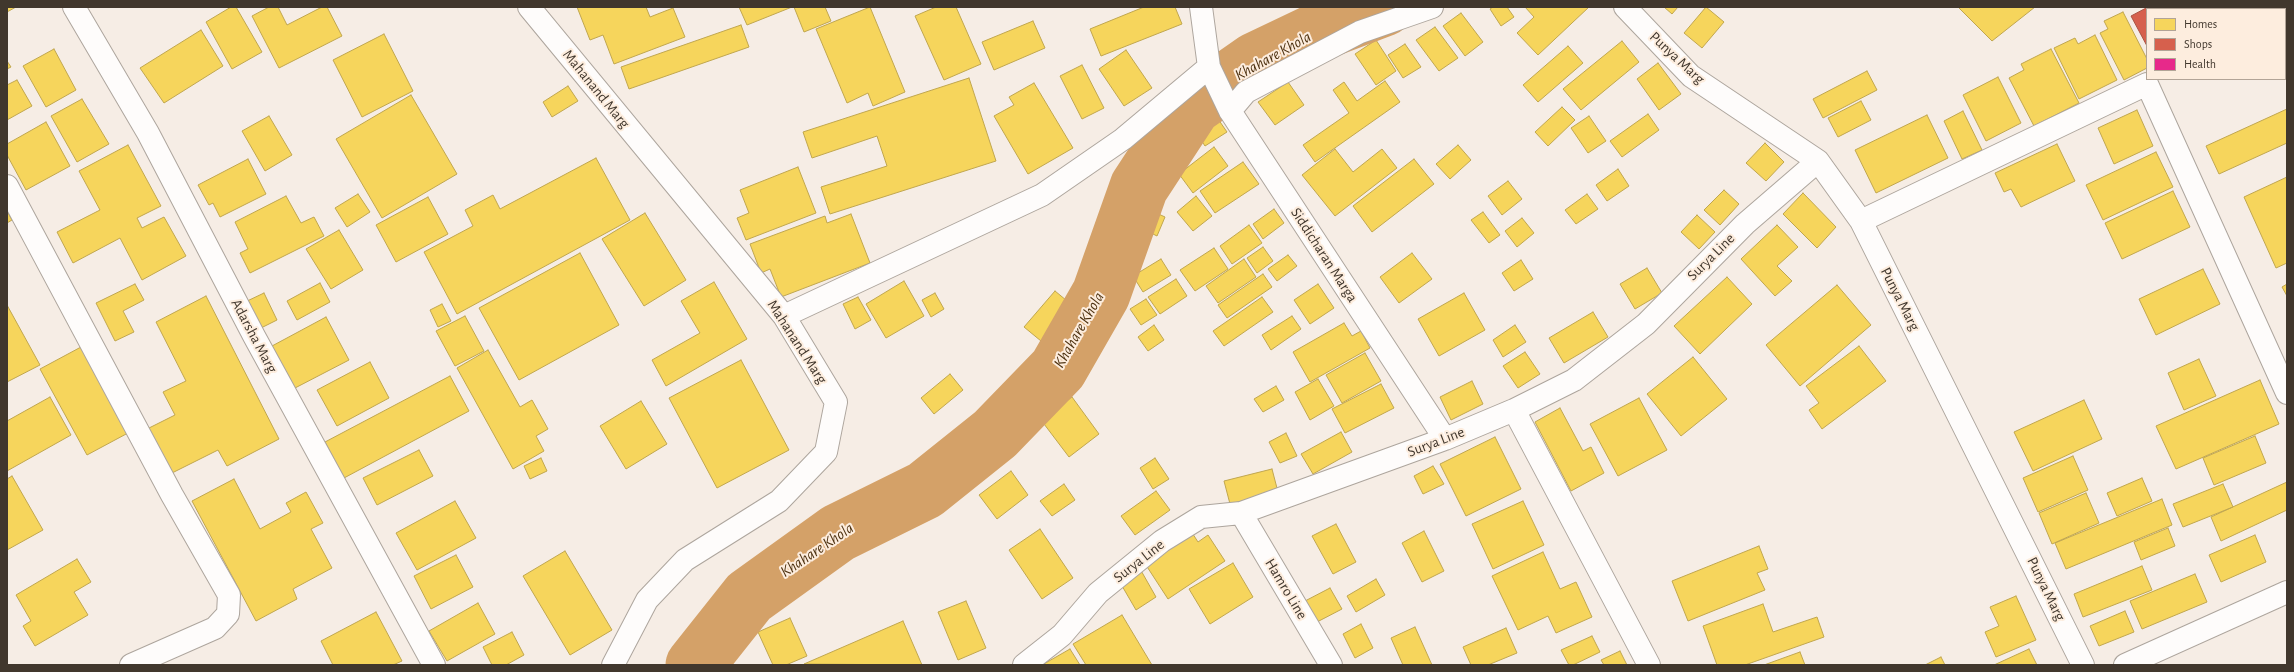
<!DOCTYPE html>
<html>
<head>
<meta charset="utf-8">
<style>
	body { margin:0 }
	#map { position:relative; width:2294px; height:672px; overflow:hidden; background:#f6ede5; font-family:"Alegreya Sans",sans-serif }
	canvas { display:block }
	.frame { position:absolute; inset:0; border:8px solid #41372d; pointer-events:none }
	.legend { position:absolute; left:2146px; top:8px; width:140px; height:72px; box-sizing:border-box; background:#fdedde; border:1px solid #b2a497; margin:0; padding:5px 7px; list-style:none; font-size:12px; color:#41372d }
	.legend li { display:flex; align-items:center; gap:8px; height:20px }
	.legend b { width:20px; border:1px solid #b2a497 }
</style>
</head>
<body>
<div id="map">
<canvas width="2294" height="672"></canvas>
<div class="frame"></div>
<ul class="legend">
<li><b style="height:11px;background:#f6d55c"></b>Homes</li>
<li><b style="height:11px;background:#d6604d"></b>Shops</li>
<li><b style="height:11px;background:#e7298a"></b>Health</li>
</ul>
</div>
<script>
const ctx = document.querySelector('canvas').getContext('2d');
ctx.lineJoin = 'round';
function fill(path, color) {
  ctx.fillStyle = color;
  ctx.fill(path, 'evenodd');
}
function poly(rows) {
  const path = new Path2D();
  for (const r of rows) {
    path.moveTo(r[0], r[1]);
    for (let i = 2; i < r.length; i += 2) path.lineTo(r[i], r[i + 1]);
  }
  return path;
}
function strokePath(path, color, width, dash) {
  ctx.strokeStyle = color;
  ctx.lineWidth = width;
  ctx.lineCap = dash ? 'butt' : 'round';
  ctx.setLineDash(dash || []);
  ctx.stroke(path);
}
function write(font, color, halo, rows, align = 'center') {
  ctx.font = font + ' "Alegreya Sans",sans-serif';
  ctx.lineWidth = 4;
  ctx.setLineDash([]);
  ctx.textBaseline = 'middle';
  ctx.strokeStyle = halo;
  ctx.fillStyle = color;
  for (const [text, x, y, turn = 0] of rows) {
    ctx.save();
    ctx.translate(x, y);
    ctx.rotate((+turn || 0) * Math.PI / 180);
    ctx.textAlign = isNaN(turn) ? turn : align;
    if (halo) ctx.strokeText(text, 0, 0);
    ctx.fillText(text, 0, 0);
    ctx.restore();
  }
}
const homes = poly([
	[7,7,16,7,7,12,7,7],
	[231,7,236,7,262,52,232,69,206,22,231,7],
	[269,7,278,7,287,25,322,7,327,7,342,36,279,68,252,16,269,7],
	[577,7,646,7,650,17,673,8,685,37,614,64,603,35,590,40,577,7],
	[739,7,792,7,747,25,739,7],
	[794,7,825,7,831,21,804,32,794,7],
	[870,7,905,92,873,106,868,93,847,103,816,29,870,7],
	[936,7,956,7,981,64,944,80,915,16,936,7],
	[1144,7,1175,7,1182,24,1101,56,1090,29,1144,7],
	[1493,7,1507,7,1514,17,1501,26,1490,9,1493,7],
	[1525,7,1589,7,1538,55,1517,33,1534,17,1525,7],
	[1664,7,1678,7,1672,14,1664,7],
	[1706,7,1724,22,1702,48,1684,33,1706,7],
	[1958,7,2035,7,1992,41,1958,7],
	[2123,12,2147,59,2147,68,2124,80,2100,33,2108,29,2104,21,2123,12],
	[1461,13,1483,42,1465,56,1443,26,1461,13],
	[1033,21,1045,48,994,70,982,42,1033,21],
	[741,25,749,47,629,89,621,67,741,25],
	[1435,27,1458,58,1439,71,1416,40,1435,27],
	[201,30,223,66,164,103,140,68,201,30],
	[384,34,413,91,362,117,333,60,384,34],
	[2095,35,2117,80,2079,99,2054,48,2075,38,2078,44,2095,35],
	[1376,40,1396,71,1376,85,1355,54,1376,40],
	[1622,41,1639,62,1581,110,1563,89,1622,41],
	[1405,44,1421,67,1403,78,1388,55,1405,44],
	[1568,46,1583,63,1538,102,1523,85,1568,46],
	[54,49,76,90,46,107,23,66,54,49],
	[2051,49,2079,103,2034,126,2009,78,2024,70,2021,64,2051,49],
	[1126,50,1152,88,1124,106,1099,69,1126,50],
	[7,61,11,67,7,69,7,61],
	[1658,63,1681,94,1659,110,1637,79,1658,63],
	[1082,65,1104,108,1082,119,1060,76,1082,65],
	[1867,71,1877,90,1823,118,1813,99,1867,71],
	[1998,77,2021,123,1986,141,1963,95,1998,77],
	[969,78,996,161,830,214,821,187,887,166,877,136,812,158,803,132,969,78],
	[17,80,32,106,7,120,7,85,17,80],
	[1385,81,1400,102,1315,162,1303,145,1349,113,1333,90,1344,82,1357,101,1385,81],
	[1288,82,1304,105,1275,125,1258,102,1288,82],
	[1034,83,1073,148,1028,174,994,116,1014,105,1009,97,1034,83],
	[568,86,578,101,552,117,543,102,568,86],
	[411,95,457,174,382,218,336,139,411,95],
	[82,99,109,144,77,162,51,116,82,99],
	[1861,101,1871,120,1838,137,1828,118,1861,101],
	[1562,107,1575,120,1548,146,1535,132,1562,107],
	[2287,109,2287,143,2219,174,2206,146,2287,109],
	[2137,110,2153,146,2114,164,2098,128,2137,110],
	[1963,111,1982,150,1962,159,1944,121,1963,111],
	[1648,114,1659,130,1622,157,1610,141,1648,114],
	[1927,115,1948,158,1876,193,1855,150,1927,115],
	[269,116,292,155,265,171,242,131,269,116],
	[1216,116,1227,132,1205,146,1195,131,1216,116],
	[1589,116,1606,141,1588,153,1571,128,1589,116],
	[46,122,70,166,26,190,7,155,7,144,46,122],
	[1765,143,1784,162,1766,181,1746,163,1765,143],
	[2057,144,2075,181,2021,207,2011,189,2004,192,1995,173,2057,144],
	[128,145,161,206,137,218,142,228,164,217,186,256,142,280,120,238,73,263,57,232,100,210,79,171,128,145],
	[1458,145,1471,160,1450,179,1436,164,1458,145],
	[1214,147,1228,166,1193,193,1179,174,1214,147],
	[1335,149,1353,172,1382,149,1397,168,1335,216,1302,175,1335,149],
	[2156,152,2173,187,2103,220,2086,185,2156,152],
	[596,158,630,220,457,314,424,252,473,226,465,210,493,195,500,209,596,158],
	[248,159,266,194,220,217,213,203,209,205,198,185,248,159],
	[1414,159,1434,184,1372,232,1353,206,1414,159],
	[1243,162,1259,184,1215,213,1200,191,1243,162],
	[798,167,816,213,746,240,737,218,749,213,740,190,798,167],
	[1618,169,1629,186,1607,201,1596,185,1618,169],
	[2287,177,2287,263,2276,268,2244,197,2287,177],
	[1508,181,1522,199,1502,215,1488,196,1508,181],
	[1724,190,1739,204,1720,225,1704,210,1724,190],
	[2173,191,2190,227,2122,259,2105,223,2173,191],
	[1803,193,1836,227,1817,248,1783,214,1803,193],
	[358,194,370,212,347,227,335,208,358,194],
	[1587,194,1598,209,1576,224,1565,210,1587,194],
	[286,196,301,223,314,217,324,236,250,273,240,253,248,249,235,222,286,196],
	[1196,196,1212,216,1193,231,1177,212,1196,196],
	[428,197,448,234,396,262,376,225,428,197],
	[1274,209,1284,223,1263,239,1253,224,1274,209],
	[7,211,12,220,7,223,7,211],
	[1152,211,1165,217,1157,236,1143,229,1152,211],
	[1483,212,1500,235,1489,243,1471,220,1483,212],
	[645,213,686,280,644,306,602,239,645,213],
	[851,214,870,263,781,297,770,269,761,273,750,244,825,216,827,223,851,214],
	[1697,215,1715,232,1699,249,1681,232,1697,215],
	[1522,218,1534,233,1517,247,1505,231,1522,218],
	[1249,225,1262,243,1232,264,1220,246,1249,225],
	[1777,225,1798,247,1777,266,1792,281,1775,296,1741,259,1777,225],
	[339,230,363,270,331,289,306,249,339,230],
	[1263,247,1273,261,1257,273,1247,258,1263,247],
	[1214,248,1228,269,1195,291,1180,270,1214,248],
	[580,253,619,325,519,380,479,308,580,253],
	[1412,253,1432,279,1399,303,1380,277,1412,253],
	[1288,255,1297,266,1277,281,1268,269,1288,255],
	[1161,259,1171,275,1143,292,1133,276,1161,259],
	[1244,259,1256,277,1218,303,1206,286,1244,259],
	[1521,260,1533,279,1514,291,1502,273,1521,260],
	[1647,268,1662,293,1635,309,1620,284,1647,268],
	[2203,269,2220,304,2156,335,2139,299,2203,269],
	[1263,274,1272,287,1227,318,1218,305,1263,274],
	[1727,277,1752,304,1700,354,1674,326,1727,277],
	[1176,279,1187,296,1160,314,1148,297,1176,279],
	[904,281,924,316,886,338,866,304,904,281],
	[714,282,747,339,666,386,652,360,700,333,681,301,714,282],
	[320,283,330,302,297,320,287,301,320,283],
	[135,284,144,300,123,311,134,332,115,341,96,303,135,284],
	[1318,284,1334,308,1310,324,1294,300,1318,284],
	[2287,284,2287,296,2282,287,2287,284],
	[1837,285,1871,325,1800,386,1766,345,1837,285],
	[1055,291,1072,305,1041,341,1024,327,1055,291],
	[264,293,277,320,257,330,243,303,264,293],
	[935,293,944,309,931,317,922,300,935,293],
	[1464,293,1485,330,1439,356,1418,319,1464,293],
	[206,296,279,439,227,466,218,450,170,474,147,429,175,415,163,392,186,381,156,322,206,296],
	[858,297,871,320,855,329,843,304,858,297],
	[1262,297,1273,312,1224,346,1213,331,1262,297],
	[1146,299,1157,315,1141,325,1130,309,1146,299],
	[442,304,451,321,438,327,430,310,442,304],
	[7,305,40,365,7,382,7,305],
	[1593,312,1608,337,1564,363,1549,338,1593,312],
	[465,316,484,351,455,366,436,331,465,316],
	[1292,316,1301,329,1271,350,1262,335,1292,316],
	[326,317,349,360,295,388,272,346,326,317],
	[1344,323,1352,336,1361,331,1370,348,1310,382,1293,352,1344,323],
	[1154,325,1164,340,1148,351,1138,337,1154,325],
	[1515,325,1526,342,1503,357,1493,340,1515,325],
	[1859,346,1886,381,1822,429,1809,410,1819,403,1806,386,1859,346],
	[81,347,128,433,87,455,40,369,81,347],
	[488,350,520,407,532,400,548,429,536,436,544,451,513,469,457,368,488,350],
	[1525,352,1540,374,1518,388,1503,366,1525,352],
	[1365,353,1381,381,1342,403,1326,375,1365,353],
	[1693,357,1727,399,1681,436,1647,394,1693,357],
	[2199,359,2216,396,2184,410,2168,373,2199,359],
	[741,360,789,450,717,488,669,398,741,360],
	[370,362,389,398,337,426,317,390,370,362],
	[950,374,963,390,934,414,921,398,950,374],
	[450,376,469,411,344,478,325,442,450,376],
	[1318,379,1334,406,1310,420,1295,392,1318,379],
	[2260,380,2279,424,2176,469,2156,426,2260,380],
	[1472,381,1483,404,1451,420,1440,397,1472,381],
	[1381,384,1394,408,1345,433,1332,409,1381,384],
	[1276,386,1284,400,1263,412,1254,399,1276,386],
	[50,397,71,435,7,471,7,421,50,397],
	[1072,397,1099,434,1069,457,1041,420,1072,397],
	[1639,398,1667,450,1618,476,1590,424,1639,398],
	[2084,400,2102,439,2033,471,2014,432,2084,400],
	[641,401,667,444,626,469,600,426,641,401],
	[1560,408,1583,451,1591,447,1604,473,1571,491,1535,422,1560,408],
	[1341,432,1352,452,1313,474,1301,454,1341,432],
	[1286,433,1297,456,1280,463,1269,442,1286,433],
	[2255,436,2266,463,2214,485,2203,458,2255,436],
	[1495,437,1521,489,1466,516,1440,464,1495,437],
	[419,450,433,476,377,505,363,478,419,450],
	[2073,456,2088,490,2038,512,2023,478,2073,456],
	[541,458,547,471,530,479,524,466,541,458],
	[1155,458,1169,479,1153,489,1140,468,1155,458],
	[1433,466,1444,484,1423,494,1414,476,1433,466],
	[1272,469,1278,492,1230,504,1224,481,1272,469],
	[1011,471,1028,495,997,519,979,495,1011,471],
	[12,476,43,530,7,550,7,479,12,476],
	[2142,478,2152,501,2117,516,2107,493,2142,478],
	[234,479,260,529,291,512,286,503,306,492,323,523,311,529,332,568,293,589,297,599,256,621,192,501,234,479],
	[2287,482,2287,510,2221,541,2211,517,2287,482],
	[1064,484,1075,500,1052,516,1040,501,1064,484],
	[2223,484,2233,507,2183,527,2173,504,2223,484],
	[1156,491,1170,510,1135,535,1121,516,1156,491],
	[2086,493,2099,523,2052,544,2039,513,2086,493],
	[2162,499,2172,525,2066,569,2055,543,2162,499],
	[455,501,476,538,417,570,396,533,455,501],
	[1523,501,1544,545,1493,569,1472,524,1523,501],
	[1336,524,1356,562,1333,574,1312,536,1336,524],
	[1189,528,1198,542,1208,535,1225,561,1168,599,1142,559,1189,528],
	[2168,528,2175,546,2141,560,2134,542,2168,528],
	[1040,529,1073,578,1042,599,1009,550,1040,529],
	[1424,531,1444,571,1422,582,1402,543,1424,531],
	[2255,535,2266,562,2221,582,2209,555,2255,535],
	[1759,546,1768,569,1757,573,1765,590,1688,621,1672,581,1759,546],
	[565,551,612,630,570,655,523,576,565,551],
	[1543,552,1560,589,1576,582,1592,617,1556,633,1548,616,1518,630,1492,576,1543,552],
	[456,555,473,587,431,609,414,576,456,555],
	[77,559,91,582,74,592,88,615,35,646,23,626,31,621,16,595,77,559],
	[1233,563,1253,597,1210,624,1189,589,1233,563],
	[2142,566,2152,590,2083,617,2074,594,2142,566],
	[1139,567,1156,597,1136,610,1118,579,1139,567],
	[2195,574,2207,602,2142,629,2130,601,2195,574],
	[1376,579,1385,595,1356,612,1347,596,1376,579],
	[1330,588,1342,609,1317,622,1305,601,1330,588],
	[2016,596,2036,640,1996,657,1985,632,1999,626,1990,607,2016,596],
	[966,601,986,648,958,660,938,612,966,601],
	[478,603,495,634,447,661,429,631,478,603],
	[1763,604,1773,632,1817,617,1824,637,1745,665,1717,665,1703,626,1763,604],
	[2125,611,2134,632,2099,646,2090,626,2125,611],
	[376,612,402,661,393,665,333,665,321,641,376,612],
	[1122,615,1152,665,1086,665,1073,644,1122,615],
	[790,618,807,656,786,665,773,665,758,632,790,618],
	[903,621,922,665,804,664,903,621],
	[1361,624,1373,648,1355,658,1343,634,1361,624],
	[1415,627,1432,665,1403,665,1391,638,1415,627],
	[1506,628,1517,653,1488,665,1471,665,1463,647,1506,628],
	[512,632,524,655,506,665,492,665,483,647,512,632],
	[1592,636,1600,652,1573,665,1569,665,1561,650,1592,636],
	[1070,649,1080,665,1042,665,1070,649],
	[2029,649,2037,665,1994,665,2029,649],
	[1620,651,1627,665,1604,665,1601,660,1620,651],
	[1800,652,1805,665,1764,665,1800,652],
	[1941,657,1945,665,1925,665,1941,657]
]);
fill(homes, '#f6d55c');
strokePath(homes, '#c0a64e', 1);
const shops = poly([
	[2148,7,2200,7,2201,9,2147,9,2147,46,2131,16,2148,7]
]);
fill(shops, '#d6604d');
strokePath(shops, '#a95443', 1);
const health = poly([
	[2207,7,2259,7,2260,9,2208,9,2207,7]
]);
fill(health, '#e7298a');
strokePath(health, '#b52d6e', 1);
strokePath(poly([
	[695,665,749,597,838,533,925,490,995,434,1058,369,1101,294,1139,187,1192,106,1255,62,1318,32,1384,7]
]), '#d4a168', 59);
const minor = poly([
	[74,7,148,133,254,336,434,665],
	[529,7,784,316,836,402,826,452,779,501,685,560,647,600,613,665],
	[1201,7,1209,67,1230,111,1445,439],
	[1625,7,1691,76,1818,161,1861,221,2083,665],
	[1230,111,1246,92,1360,32,1432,7],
	[7,186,172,495,229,595,228,614,215,628,131,665],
	[1861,221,2147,84,2287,393],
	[784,316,1042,195,1123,139,1209,67],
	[1514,410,1649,665],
	[1241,513,1331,665],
	[1024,665,1062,635,1098,593,1162,541,1201,517,1241,513,1445,439,1514,410,1574,380,1646,324,1745,224,1818,161],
	[2125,665,2287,592]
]);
strokePath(minor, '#ada59d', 24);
strokePath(minor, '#fefcfb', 22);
write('15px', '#41372d', '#fdedde', [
	["Punya Marg",1677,58,43],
	["Mahanand Marg",596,89,51],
	["Siddicharan Marga",1324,255,57],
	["Surya Line",1711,257,-45],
	["Punya Marg",1900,299,63],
	["Adarsha Marg",254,336,62],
	["Mahanand Marg",797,342,57],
	["Surya Line",1436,442,-21],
	["Surya Line",1139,561,-38],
	["Hamro Line",1286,589,59],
	["Punya Marg",2046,589,64]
]);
write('italic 16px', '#4e3211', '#fdedde', [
	["Khahare Khola",1273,56,-29],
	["Khahare Khola",1079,330,-60],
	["Khahare Khola",817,550,-34]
]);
</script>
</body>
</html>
